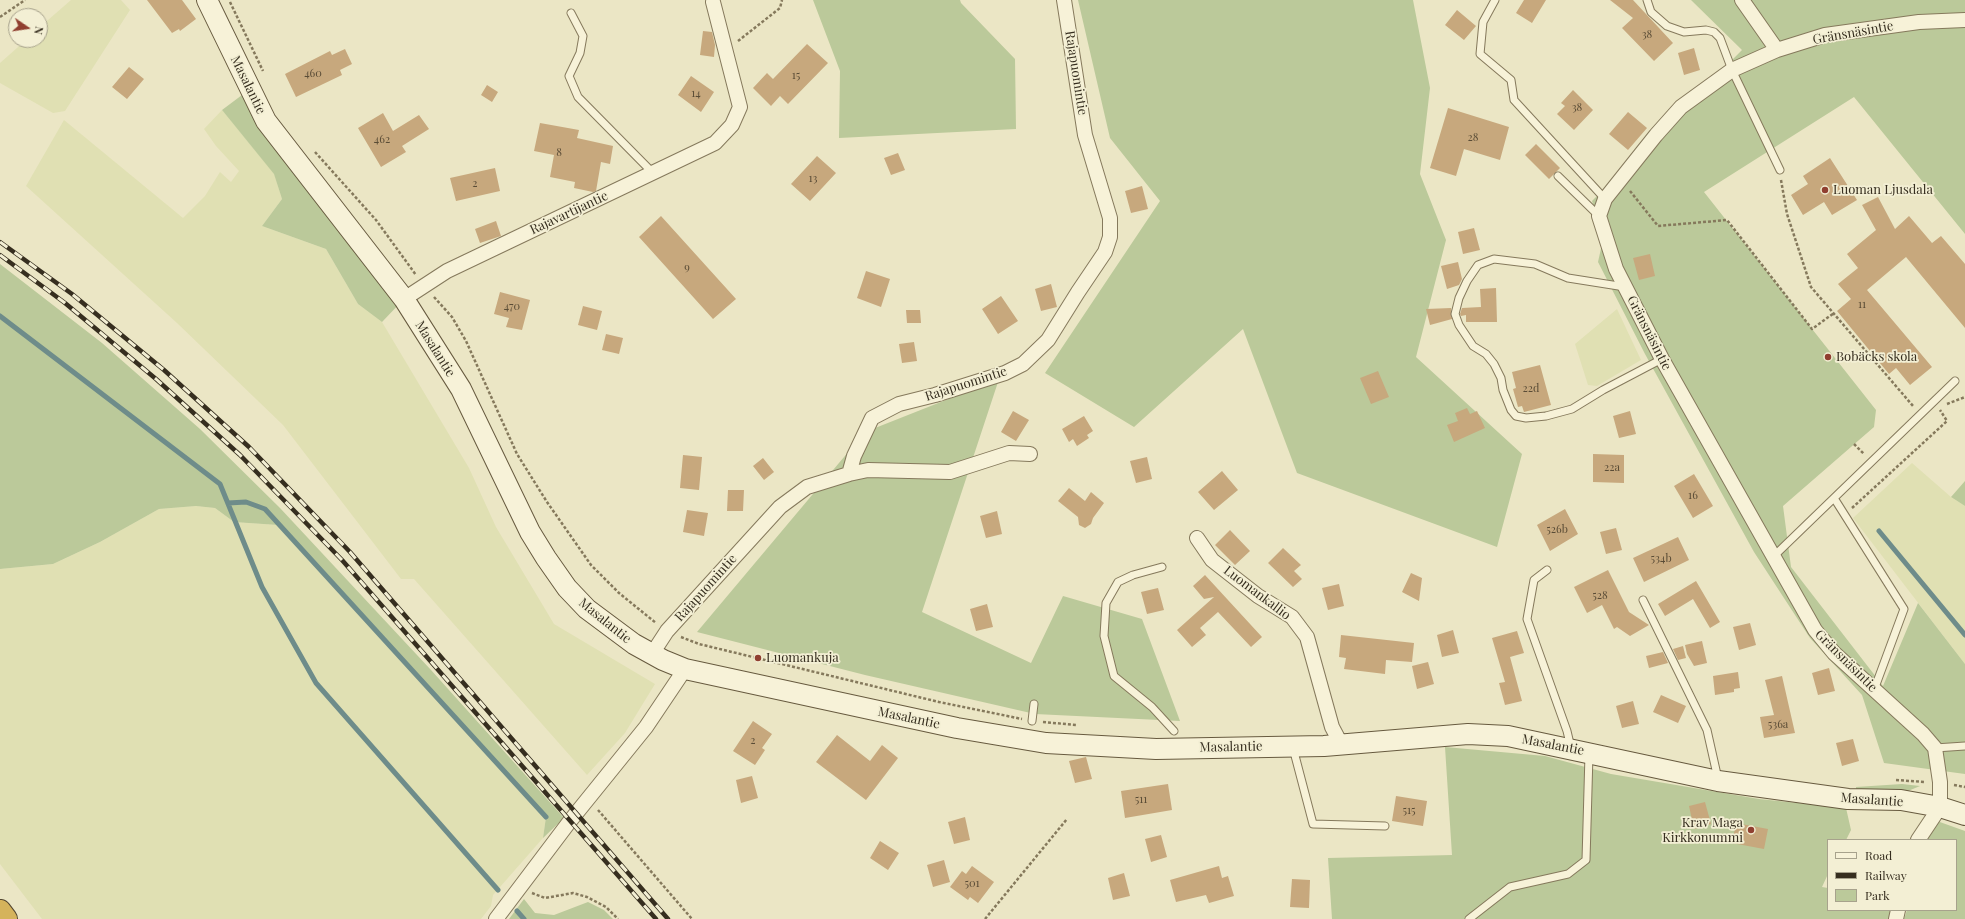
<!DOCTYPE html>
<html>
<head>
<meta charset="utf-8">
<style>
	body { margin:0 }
	#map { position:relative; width:1965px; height:919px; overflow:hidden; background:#ebe6c5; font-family:"Playfair Display",serif }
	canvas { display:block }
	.legend { position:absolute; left:1827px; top:839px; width:130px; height:72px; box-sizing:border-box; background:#f3efd4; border:1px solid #a7a28c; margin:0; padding:5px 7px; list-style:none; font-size:12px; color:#362e1f }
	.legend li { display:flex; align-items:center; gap:8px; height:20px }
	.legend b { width:20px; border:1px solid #a7a28c }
	.north { position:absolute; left:8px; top:8px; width:40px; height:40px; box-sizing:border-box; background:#f3efd4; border:1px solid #a7a28c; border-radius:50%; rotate:103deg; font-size:11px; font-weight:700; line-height:16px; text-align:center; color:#362e1f }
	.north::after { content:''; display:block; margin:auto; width:14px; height:18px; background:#903f30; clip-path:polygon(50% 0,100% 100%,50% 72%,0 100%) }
</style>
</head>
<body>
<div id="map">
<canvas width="1965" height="919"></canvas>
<ul class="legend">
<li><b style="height:5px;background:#f7f2d8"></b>Road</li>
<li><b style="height:5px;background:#362e1f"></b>Railway</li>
<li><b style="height:11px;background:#bbc99a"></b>Park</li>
</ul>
<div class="north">N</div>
</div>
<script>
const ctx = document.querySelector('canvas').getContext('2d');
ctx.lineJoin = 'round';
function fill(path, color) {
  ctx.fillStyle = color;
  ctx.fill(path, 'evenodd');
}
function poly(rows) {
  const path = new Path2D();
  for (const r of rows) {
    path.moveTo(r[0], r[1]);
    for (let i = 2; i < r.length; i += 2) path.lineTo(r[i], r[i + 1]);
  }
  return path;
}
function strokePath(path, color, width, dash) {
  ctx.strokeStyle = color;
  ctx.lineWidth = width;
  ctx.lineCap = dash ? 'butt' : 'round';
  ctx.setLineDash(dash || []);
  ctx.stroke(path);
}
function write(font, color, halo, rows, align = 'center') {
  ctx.font = font + ' "Playfair Display",serif';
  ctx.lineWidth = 3.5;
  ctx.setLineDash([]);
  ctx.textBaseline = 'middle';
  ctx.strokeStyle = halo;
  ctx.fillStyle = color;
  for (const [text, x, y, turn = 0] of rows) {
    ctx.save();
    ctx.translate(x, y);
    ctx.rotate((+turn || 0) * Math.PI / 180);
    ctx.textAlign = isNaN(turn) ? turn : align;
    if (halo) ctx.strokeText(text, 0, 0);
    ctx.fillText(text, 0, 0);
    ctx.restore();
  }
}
fill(poly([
	[71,0,121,0,130,10,65,111,53,113,0,83,0,63,26,40,40,40,40,27],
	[222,110,274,173,282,199,262,226,326,249,358,304,382,322,469,468,496,527,554,624,655,684,625,733,587,775,414,579,401,579,283,425,177,323,26,186,64,120,183,218,205,196,220,172,231,182,239,171,216,146,204,129],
	[1617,309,1641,360,1597,386,1588,385,1575,344],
	[1912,463,1951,497,1965,506,1965,664,1853,518],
	[196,506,215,508,234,522,278,525,546,817,543,838,493,895,491,906,481,919,42,919,0,864,0,569,53,564,100,542,159,509]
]), '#e0e0b3');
fill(poly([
	[813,0,960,0,961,3,1015,59,1016,129,839,138,840,71],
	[1078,0,1413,0,1430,88,1420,174,1446,240,1416,357,1522,454,1497,547,1297,473,1243,329,1134,427,1045,373,1160,201,1110,138],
	[1691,0,1965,0,1965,234,1854,97,1704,192,1876,410,1874,427,1783,506,1791,567,1883,686,1918,603,1965,664,1965,774,1884,763,1862,695,1810,638,1754,552,1645,354,1598,262,1604,235,1592,201,1742,50],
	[250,89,404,299,382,322,358,304,326,249,262,226,282,199,274,174,222,110],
	[0,264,102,343,200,429,280,508,431,670,564,818,543,838,546,817,278,525,234,522,215,508,196,506,159,509,100,542,53,564,0,569],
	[999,379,922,612,1031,663,1063,596,1142,619,1180,721,1035,714,865,675,697,632,865,432],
	[1965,481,1965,506,1951,497],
	[1445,747,1545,756,1611,774,1759,799,1846,808,1851,830,1846,840,1828,840,1828,874,1822,887,1828,888,1828,910,1892,910,1890,919,1332,919,1328,858,1452,855],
	[1902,784,1920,786,1908,791,1856,790,1856,787],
	[1937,821,1965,831,1965,919,1904,919,1907,910,1956,910,1956,840,1926,840],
	[524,899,535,913,554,915,588,902,604,910,613,919,509,919]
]), '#bbc99a');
strokePath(poly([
	[0,316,220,484,262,587,316,683,498,890],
	[228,503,246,502,265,509,546,817],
	[1879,531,1965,635],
	[517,911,524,919]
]), '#6e8c8a', 5);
fill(poly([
	[147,0,182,0,196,19,180,31,179,29,172,33],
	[1524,0,1546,0,1532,23,1516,13],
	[1610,0,1633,0,1673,43,1654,61,1622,28,1633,18],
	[1457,10,1476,26,1464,40,1445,25],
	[703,31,712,32,715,45,714,57,700,55],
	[807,44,828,63,788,104,780,96,771,106,753,88,767,73,773,79],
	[1694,48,1700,70,1684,75,1678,53],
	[345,49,352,64,340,70,342,75,296,97,285,74,330,51,332,55],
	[129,67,144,79,127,99,112,87],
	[691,76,714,92,701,112,678,95],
	[487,85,498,92,492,102,481,95],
	[1573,90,1593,110,1574,130,1557,114,1565,106,1561,103],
	[1448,108,1509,127,1500,160,1464,149,1456,176,1430,168],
	[1628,112,1647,128,1628,150,1609,134],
	[383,113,393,131,419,115,429,129,402,146,406,152,381,167,358,128],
	[540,123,579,130,577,138,613,146,610,164,601,162,596,191,593,192,574,188,575,182,550,177,554,155,534,151],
	[1536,144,1560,168,1549,179,1525,155],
	[898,153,905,170,891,175,884,158],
	[817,156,836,173,810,201,791,184],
	[1830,158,1857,200,1832,215,1824,202,1803,215,1791,195,1808,184,1803,176],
	[495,168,500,191,456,201,450,178],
	[1142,186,1148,209,1131,213,1125,191],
	[1878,197,1895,229,1909,216,1932,243,1941,236,1965,264,1965,328,1906,257,1867,290,1932,367,1910,385,1896,368,1889,374,1837,311,1851,299,1838,284,1858,268,1847,254,1876,230,1862,205],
	[661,216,736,299,713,319,639,237],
	[496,221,501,236,480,243,475,229],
	[1474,228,1480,250,1463,254,1458,232],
	[1650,254,1655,276,1639,280,1633,258],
	[1458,262,1462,279,1459,285,1447,289,1441,266],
	[866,271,890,279,881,307,857,298],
	[1051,284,1057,307,1041,311,1035,289],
	[1496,288,1497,322,1466,322,1466,315,1461,316,1460,314,1462,308,1481,307,1480,289],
	[500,292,530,300,522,330,506,327,509,318,494,314],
	[1001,296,1018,321,998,334,982,309],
	[583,306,602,311,597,330,578,325],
	[1451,308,1452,319,1430,325,1426,309],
	[906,310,920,310,921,323,907,323],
	[606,334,623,338,619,354,602,350],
	[914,342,917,361,902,363,899,344],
	[1540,365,1551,405,1524,412,1522,406,1518,407,1513,389,1516,388,1512,372],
	[1378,371,1389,397,1371,404,1360,378],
	[1467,408,1470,414,1477,411,1485,428,1454,442,1447,425,1458,421,1455,413],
	[1013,411,1029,420,1016,441,1001,432],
	[1630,411,1636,434,1619,438,1613,416],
	[1084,416,1093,431,1087,435,1089,438,1077,446,1073,439,1069,442,1062,429],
	[1593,454,1624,455,1624,483,1593,482],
	[683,455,702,457,699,490,680,488],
	[1147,457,1152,479,1136,483,1130,461],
	[763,458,774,472,764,480,753,466],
	[1222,471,1238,490,1214,510,1198,492],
	[1694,474,1713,506,1693,518,1674,486],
	[1069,488,1085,501,1091,492,1104,503,1093,518,1091,524,1085,528,1079,525,1078,517,1058,501],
	[728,490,744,490,743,511,727,511],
	[1565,509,1578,534,1550,551,1537,525],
	[687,510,708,513,704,536,683,532],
	[997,511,1002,534,986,538,980,516],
	[1616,528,1622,550,1606,554,1600,532],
	[1230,530,1250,551,1235,565,1215,545],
	[1678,537,1689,560,1644,582,1633,558],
	[1283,548,1301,565,1294,571,1302,579,1293,587,1268,563],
	[1608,570,1629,612,1649,625,1630,636,1617,627,1614,629,1602,605,1587,613,1574,587],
	[1411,573,1422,578,1419,601,1402,592],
	[1205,575,1262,637,1251,647,1218,612,1200,628,1206,635,1192,647,1177,630,1214,597,1204,599,1193,586],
	[1696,581,1720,622,1710,628,1693,599,1665,616,1658,604],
	[1339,584,1344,606,1328,610,1322,588],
	[1158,588,1164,610,1147,614,1141,592],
	[987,604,993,627,976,631,970,609],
	[1750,623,1756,645,1739,650,1733,627],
	[1453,630,1459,653,1442,657,1437,635],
	[1517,631,1524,653,1510,657,1522,701,1505,705,1499,683,1505,682,1492,638],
	[1341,635,1414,643,1412,662,1386,660,1385,674,1344,669,1346,658,1339,657],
	[1702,641,1707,663,1694,666,1687,654,1685,645],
	[1683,646,1686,658,1678,660,1673,649],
	[1663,652,1668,663,1649,668,1646,656],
	[1428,662,1434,684,1417,689,1412,666],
	[1829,668,1835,691,1818,695,1812,673],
	[1738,672,1740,688,1734,689,1734,692,1715,695,1713,676],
	[1782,676,1795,733,1764,738,1760,717,1774,715,1765,680],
	[1661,695,1686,706,1678,723,1653,712],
	[1633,701,1639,724,1622,728,1616,706],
	[753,721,772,734,762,748,765,750,755,765,733,751],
	[837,735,870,761,882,745,898,758,866,800,816,762],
	[1853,739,1859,761,1842,766,1836,743],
	[1086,757,1092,779,1075,783,1069,761],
	[752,776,758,798,741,803,736,780],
	[1168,784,1172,810,1125,818,1121,791],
	[1396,796,1427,801,1423,826,1392,821],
	[1705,802,1711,824,1694,829,1689,806],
	[965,817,970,840,954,844,948,822],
	[1736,823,1768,829,1764,849,1732,843],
	[1161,835,1167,857,1151,862,1145,839],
	[880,841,899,853,888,870,870,858],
	[944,860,950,882,933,887,927,865],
	[972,866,994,882,978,903,970,897,968,900,950,887,962,871,966,874],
	[1219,866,1222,878,1228,876,1234,896,1209,903,1206,895,1176,902,1170,880],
	[1124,873,1130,896,1113,900,1108,878],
	[1292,879,1310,880,1309,908,1290,907]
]), '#c7a87d');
const lane = poly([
	[1495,0,1483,22,1480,54,1511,80,1514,100,1605,199],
	[1647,0,1651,12,1667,26,1684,32,1706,30,1714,32,1720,38,1732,70,1780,170],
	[571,13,583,36,580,53,569,76,578,97,653,173],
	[1558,176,1599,216],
	[1625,287,1568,278,1535,264,1494,259,1478,265,1467,281,1459,298,1455,314,1459,325,1473,346,1486,354,1494,364,1501,378,1503,390,1511,410,1516,416,1526,418,1546,416,1572,409,1603,390,1662,359],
	[1834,498,1904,609,1874,690],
	[1774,556,1955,381],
	[1162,567,1133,575,1118,582,1106,603,1104,636,1114,676,1152,707,1174,731],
	[1547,570,1534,580,1527,619,1567,731,1571,748],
	[1643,600,1707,730,1718,779],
	[1032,721,1034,704],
	[1293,748,1313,824,1385,826],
	[1935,748,1965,746],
	[1469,919,1510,887,1568,874,1586,860,1589,754]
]);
const street = poly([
	[1742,0,1777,50],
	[404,299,447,271,715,143,732,125,740,107,713,2],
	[849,474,868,470,950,472,1009,453,1030,454],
	[1197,538,1212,560,1258,596,1292,617,1307,637,1332,727,1341,744],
	[652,654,667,631,780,507,807,487,849,474,854,456,872,418,899,404,935,395,1005,373,1023,364,1048,340,1078,292,1105,252,1110,237,1110,218,1085,135,1064,0],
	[1918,840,1940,807,1940,782,1935,748,1923,734,1834,653,1815,630,1662,359,1616,269,1599,216,1605,199,1656,135,1681,107,1732,70,1777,50,1825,35,1919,22,1965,20],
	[496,919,570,821,646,727,685,669],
	[1896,919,1898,910]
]);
const secondary = poly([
	[207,0,266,121,404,299,461,389,530,532,546,558,567,588,587,609,634,644,663,660,685,669,957,728,1046,743,1156,749,1324,746,1468,734,1508,736,1718,781,1848,799,1901,800,1940,807,1965,815]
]);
const highway = poly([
	[0,911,6,919]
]);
strokePath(lane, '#85795c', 9);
strokePath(street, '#85795c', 16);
strokePath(secondary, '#675a3f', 22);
strokePath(highway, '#534630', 24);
strokePath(poly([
	[230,2,263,71],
	[0,17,25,0],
	[738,41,780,8,782,0],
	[315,152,376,220,416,275],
	[1781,180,1787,214,1811,287,1913,406],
	[1630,191,1658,226,1727,220,1812,329,1834,313],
	[434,297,452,317,466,341,517,454,547,502,591,565,619,593,656,623],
	[1947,404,1965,397],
	[1854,444,1864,454],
	[1852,508,1947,421,1940,410],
	[681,637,699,644,939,702,1022,719],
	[1043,722,1076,725],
	[1896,780,1925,782],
	[1954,785,1965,787],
	[598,810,692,919],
	[532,893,545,898,573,893,587,897,606,907,618,919],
	[985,919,1067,819]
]), '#85795c', 2.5, [3, 2]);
strokePath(lane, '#f7f2d8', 7);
strokePath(street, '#f7f2d8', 14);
strokePath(secondary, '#f7f2d8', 20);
strokePath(highway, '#d5b35b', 22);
const rail = poly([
	[0,242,72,294,164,370,249,447,350,552,668,919],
	[0,255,65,303,156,379,240,455,342,560,656,919]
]);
strokePath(rail, '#362e1f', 4.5);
strokePath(rail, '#f3efd4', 3, [9]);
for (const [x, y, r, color] of [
	[1825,190,4,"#903f30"],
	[1828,357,4,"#903f30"],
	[758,658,4,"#903f30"],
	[1751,830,4,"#903f30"]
]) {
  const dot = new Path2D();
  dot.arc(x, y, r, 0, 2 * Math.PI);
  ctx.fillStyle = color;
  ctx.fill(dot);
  strokePath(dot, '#f3efd4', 1.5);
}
write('11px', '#5a4c36', null, [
	["38",1647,35],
	["460",313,74],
	["15",796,76],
	["14",696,94],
	["38",1577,108],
	["28",1473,138],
	["462",382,140],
	["8",559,153],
	["13",813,179],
	["2",475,184],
	["9",687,268],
	["11",1862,305],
	["470",512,307],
	["22d",1531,389],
	["22a",1612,468],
	["16",1693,496],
	["526b",1557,530],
	["534b",1661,559],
	["528",1600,596],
	["536a",1778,725],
	["2",753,741],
	["511",1141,800],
	["515",1409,811],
	["501",972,884]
]);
write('13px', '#362e1f', '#f3efd4', [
	["Gränsnäsintie",1853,33,-10],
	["Rajapuomintie",1076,73,81],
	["Masalantie",248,85,64],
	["Rajavartijantie",569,213,-25],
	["Gränsnäsintie",1649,333,63],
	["Masalantie",435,349,58],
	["Rajapuomintie",966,384,-18],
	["Rajapuomintie",706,588,-48],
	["Luomankallio",1257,593,37],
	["Masalantie",605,621,39],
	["Gränsnäsintie",1846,661,45],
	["Masalantie",909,718,12],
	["Masalantie",1553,745,11],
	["Masalantie",1231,747,-1],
	["Masalantie",1872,800,4]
]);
write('13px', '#362e1f', '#f3efd4', [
	["Luoman Ljusdala",1833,190],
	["Bobäcks skola",1836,357],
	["Luomankuja",766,658],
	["Krav Maga",1743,823,"right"],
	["Kirkkonummi",1743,838,"right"]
], 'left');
</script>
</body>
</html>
